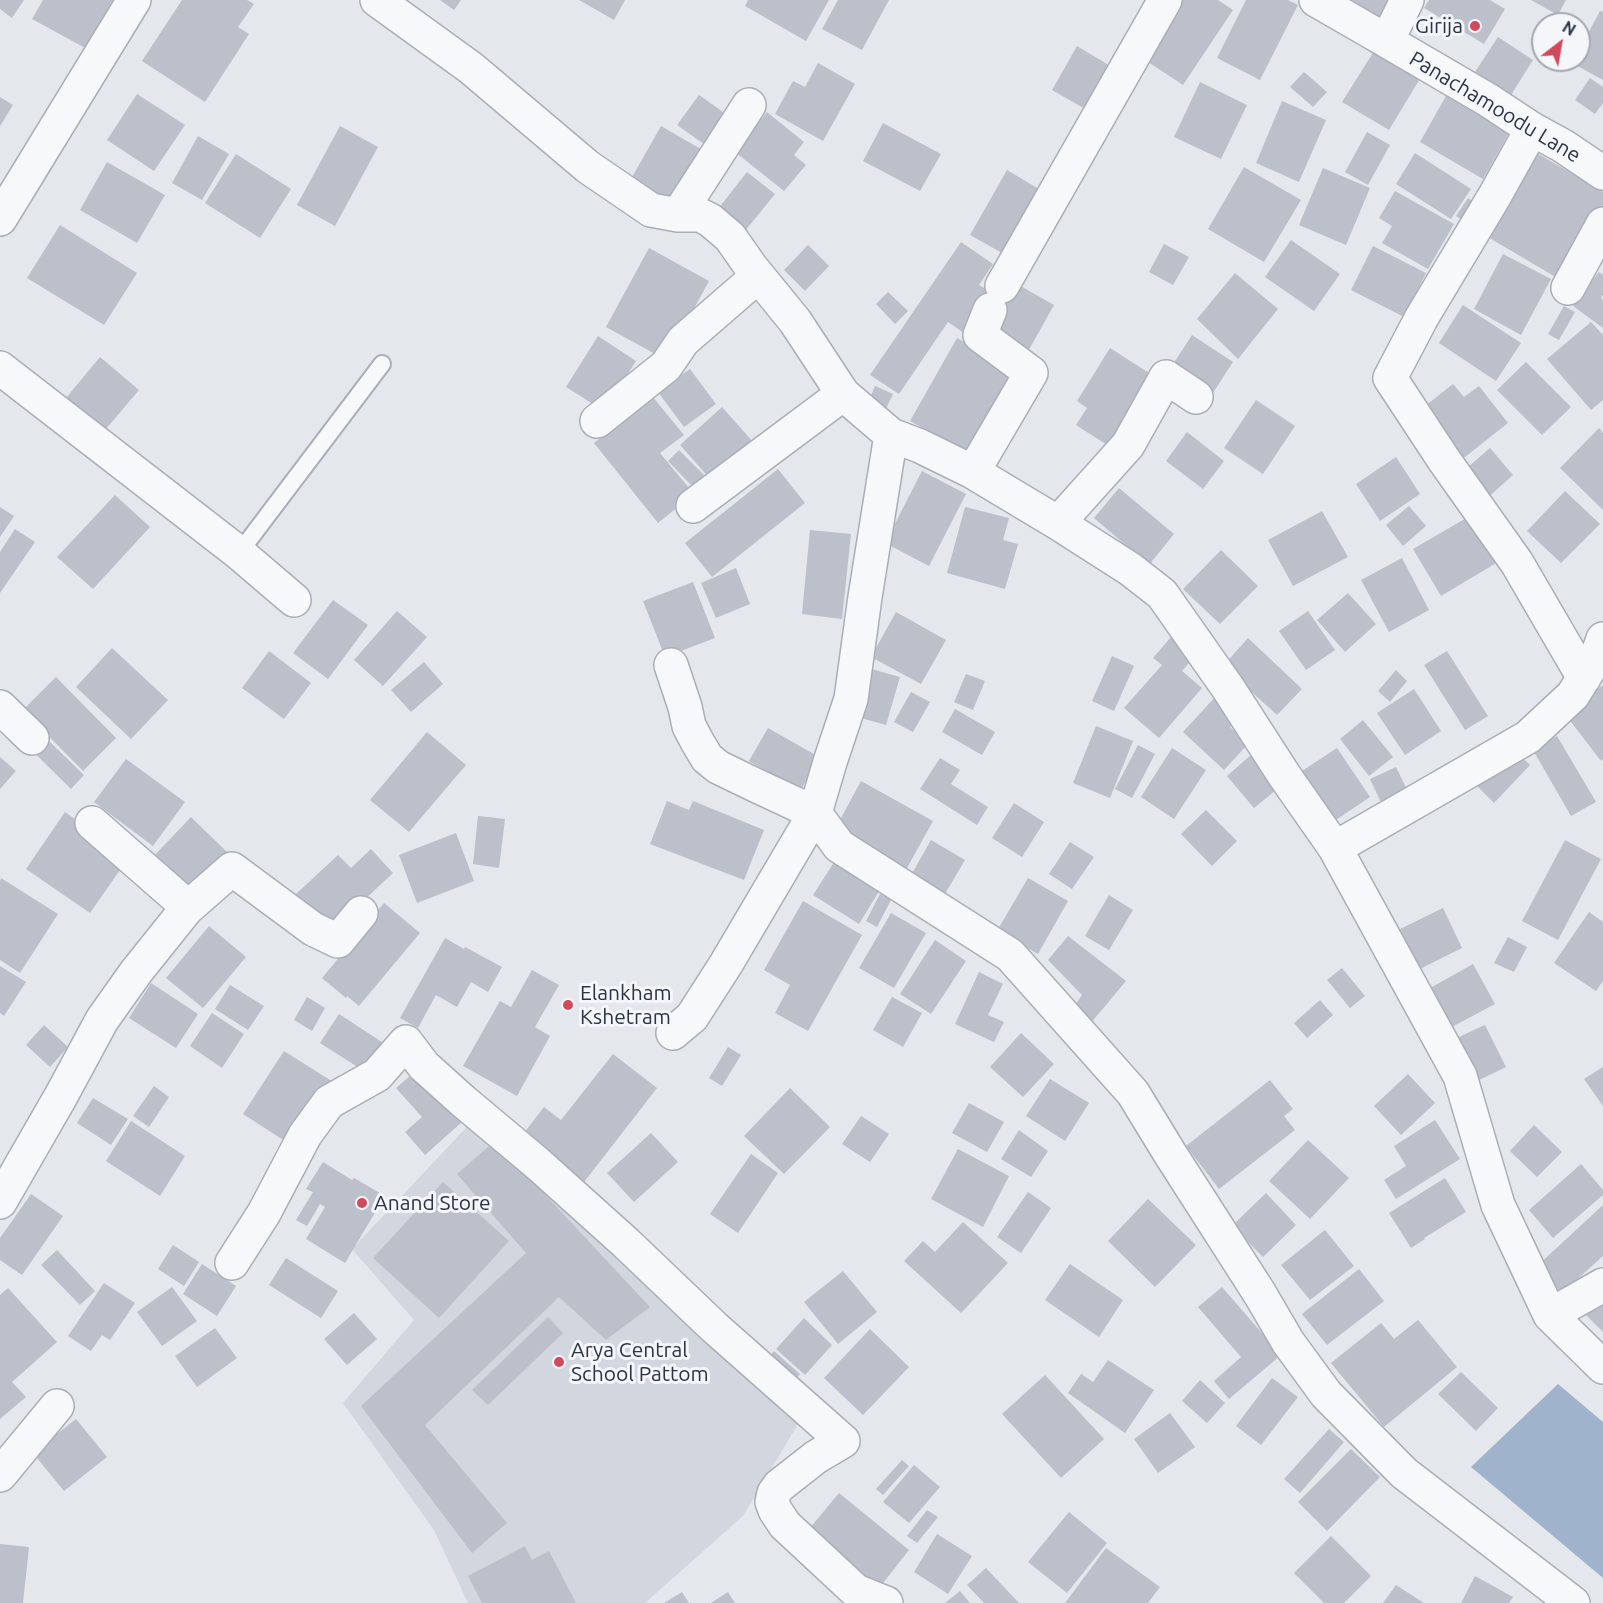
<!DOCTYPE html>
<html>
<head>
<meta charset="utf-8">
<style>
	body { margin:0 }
	#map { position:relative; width:1603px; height:1603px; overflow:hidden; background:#e4e7ec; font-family:Ubuntu,sans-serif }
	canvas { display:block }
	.north { position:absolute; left:1531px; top:12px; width:60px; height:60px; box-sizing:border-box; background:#f4f6f9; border:2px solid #a4a8b1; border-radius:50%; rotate:31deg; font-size:16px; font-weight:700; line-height:24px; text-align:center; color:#2b3445 }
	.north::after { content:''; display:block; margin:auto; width:21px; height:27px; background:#d1495b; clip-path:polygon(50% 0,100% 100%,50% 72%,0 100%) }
</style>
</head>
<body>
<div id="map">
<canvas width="1603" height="1603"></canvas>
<div class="north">N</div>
</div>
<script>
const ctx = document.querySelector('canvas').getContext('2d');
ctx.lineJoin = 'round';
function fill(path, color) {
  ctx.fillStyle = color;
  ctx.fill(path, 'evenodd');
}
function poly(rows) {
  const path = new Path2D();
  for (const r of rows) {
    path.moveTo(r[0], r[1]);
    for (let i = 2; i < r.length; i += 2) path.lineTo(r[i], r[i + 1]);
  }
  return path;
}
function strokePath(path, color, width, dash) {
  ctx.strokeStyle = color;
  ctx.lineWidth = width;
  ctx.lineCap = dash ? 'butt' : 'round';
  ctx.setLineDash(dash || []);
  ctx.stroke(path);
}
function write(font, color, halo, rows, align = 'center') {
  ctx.font = font + ' Ubuntu,sans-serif';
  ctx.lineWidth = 6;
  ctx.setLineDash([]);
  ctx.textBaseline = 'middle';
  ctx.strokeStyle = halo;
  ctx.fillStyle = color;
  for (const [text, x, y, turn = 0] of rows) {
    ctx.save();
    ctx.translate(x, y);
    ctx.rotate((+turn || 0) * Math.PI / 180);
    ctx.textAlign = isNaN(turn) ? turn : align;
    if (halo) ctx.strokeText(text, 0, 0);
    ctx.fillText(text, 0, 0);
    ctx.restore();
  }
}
fill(poly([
	[479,1114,801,1419,743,1516,645,1603,468,1603,434,1530,343,1403,414,1320,352,1249]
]), '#d2d6de');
fill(poly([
	[1558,1384,1603,1422,1603,1578,1471,1467]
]), '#9fb4cc');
fill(poly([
	[0,0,24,0,12,18,0,9],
	[43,0,115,0,87,49,32,19],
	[182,0,247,0,254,4,238,27,249,34,205,102,142,61],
	[440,0,461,0,454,10],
	[579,0,625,0,614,20],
	[748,0,829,0,806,41,745,6],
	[838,0,889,0,862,50,822,29],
	[1176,0,1218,0,1233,10,1183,85,1139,56],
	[1246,0,1288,0,1298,5,1260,80,1217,58],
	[1327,0,1391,0,1374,28],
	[1429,0,1490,0,1505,9,1484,44,1424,8],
	[1531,0,1566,0,1558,15],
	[1600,11,1603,12,1603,80,1572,63,1574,60,1579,60,1579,50],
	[1498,37,1533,60,1511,95,1475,72],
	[1077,46,1112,67,1087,110,1052,90],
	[1376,48,1421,77,1389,130,1342,102],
	[818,63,855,84,823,141,775,114,793,81,805,87],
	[1304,72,1327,92,1313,107,1290,87],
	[1590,78,1603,87,1603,103,1595,114,1575,100],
	[1200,82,1247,105,1221,159,1174,137],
	[137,94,185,125,154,171,107,140],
	[699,95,733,119,711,149,677,125],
	[1446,96,1509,133,1483,179,1420,142],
	[0,97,13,105,0,126],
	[1282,101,1326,120,1299,182,1256,163],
	[767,112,804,142,794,155,806,165,784,191,735,152],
	[883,123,941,154,920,191,863,161],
	[340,126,378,147,335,226,297,205],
	[661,126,706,152,676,205,631,179],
	[1367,132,1390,145,1368,185,1345,172],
	[198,136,229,154,202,200,172,183],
	[1530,149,1603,192,1603,215,1564,282,1481,233],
	[1415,153,1471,189,1451,219,1396,184],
	[236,154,291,189,260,238,205,203],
	[107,162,165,195,137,243,80,210],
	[1244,167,1301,200,1264,262,1208,229],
	[1323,168,1370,188,1346,245,1299,225],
	[1007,170,1039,189,1002,253,970,235],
	[747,172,775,194,745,231,718,209],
	[1395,191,1454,224,1428,269,1382,243,1392,226,1379,218],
	[1468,198,1478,205,1466,223,1456,216],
	[60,225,137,273,104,325,27,278],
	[1291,240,1340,274,1314,311,1265,277],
	[961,242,993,264,979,285,992,293,964,333,948,322,899,394,870,375],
	[1164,244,1189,257,1173,285,1149,272],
	[808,245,829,266,805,291,784,270],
	[1373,246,1426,273,1404,317,1351,290],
	[649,248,709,281,666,360,606,327],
	[1503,254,1551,279,1521,335,1474,309],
	[1599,272,1603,275,1603,295,1601,298,1603,300,1603,328,1573,306],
	[1235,273,1278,309,1238,359,1197,319],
	[1017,284,1054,305,1026,355,988,334],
	[888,292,908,311,895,324,876,304],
	[1463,305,1521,343,1496,381,1439,343],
	[1564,306,1575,312,1559,340,1548,334],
	[1591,322,1603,335,1603,400,1591,410,1547,359],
	[1192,335,1233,362,1209,399,1168,372],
	[598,336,636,361,604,411,566,387],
	[957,338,1021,374,974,457,910,421],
	[1110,348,1160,380,1115,450,1076,425,1087,408,1077,401],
	[100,357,139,390,100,436,61,404],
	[1526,362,1571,407,1542,435,1497,390],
	[690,369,716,404,684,427,658,392],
	[1453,384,1464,397,1479,386,1508,423,1460,461,1420,410],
	[875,386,893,394,883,415,866,407],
	[652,396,684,435,660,453,694,494,658,523,594,443],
	[1256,400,1295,426,1263,474,1224,448],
	[722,407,754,443,712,481,680,445],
	[1599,428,1603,433,1603,510,1560,468],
	[1187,432,1224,461,1203,489,1166,461],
	[1490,448,1513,475,1484,501,1460,474],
	[679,450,704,475,693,487,668,461],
	[1396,457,1420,494,1380,521,1356,484],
	[778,469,805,503,712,577,685,543],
	[922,471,966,494,929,566,885,543],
	[1119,488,1174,534,1149,565,1094,518],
	[1565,491,1600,524,1561,563,1527,531],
	[115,495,150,527,93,589,57,557],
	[1409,506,1426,526,1403,546,1386,525],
	[0,507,14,516,0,537],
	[965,507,1009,518,1003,540,1018,544,1005,589,947,573],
	[1322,511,1348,557,1293,586,1268,540],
	[1475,513,1503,559,1441,596,1413,549],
	[15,529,35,542,0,593,0,552],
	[810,530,851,534,842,619,802,614],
	[1221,550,1258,586,1220,624,1183,589],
	[1402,558,1429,610,1389,632,1361,580],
	[736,568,750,604,716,618,701,583],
	[693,582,715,638,665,657,643,601],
	[1348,593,1376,624,1345,652,1317,620],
	[333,600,368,625,328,679,293,653],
	[397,611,427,637,383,686,354,660],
	[1308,611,1335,650,1306,670,1279,631],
	[896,612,946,640,921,684,871,657],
	[1171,637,1194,657,1182,671,1202,688,1159,738,1124,708,1162,665,1153,658],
	[1248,638,1302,689,1277,715,1223,666],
	[112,648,168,700,131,739,76,687],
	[269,651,311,683,284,719,242,688],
	[1447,651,1488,716,1465,730,1424,665],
	[1112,656,1134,666,1114,711,1092,701],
	[424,662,443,684,411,712,391,690],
	[868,668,900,677,886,725,854,716],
	[1396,670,1407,681,1390,702,1378,691],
	[966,674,985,681,973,710,954,702],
	[56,677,116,738,83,771,23,710],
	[1603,685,1603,759,1601,761,1565,714],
	[1414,689,1441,731,1405,755,1377,713],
	[911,692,930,702,913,732,894,722],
	[1217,695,1240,716,1230,727,1248,744,1224,770,1183,732],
	[955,709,995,732,982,755,942,732],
	[21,714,84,775,71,789,8,727],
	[1363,720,1393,757,1369,776,1340,739],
	[1096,726,1133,741,1110,798,1073,783],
	[768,728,819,757,801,790,749,761],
	[427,732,466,765,409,832,370,800],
	[1557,736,1596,802,1571,816,1533,750],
	[1138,745,1155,754,1132,798,1115,789],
	[1172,748,1206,770,1174,819,1141,797],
	[1337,748,1370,797,1333,822,1299,773],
	[1513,749,1530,765,1494,803,1477,786],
	[1252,754,1280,787,1254,808,1227,776],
	[0,757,16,771,0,789],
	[940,758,960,770,951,784,988,807,977,825,920,789],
	[126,759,185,802,153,846,94,802],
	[1396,767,1410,796,1384,809,1370,779],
	[861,781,933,821,907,868,835,829],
	[667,801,689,810,693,801,764,830,744,880,650,844],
	[1014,803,1044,822,1022,857,992,838],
	[1206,810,1237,841,1212,866,1181,834],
	[65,812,129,857,90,913,26,869],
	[478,816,505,819,499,868,473,864],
	[191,817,230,855,190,897,151,859],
	[456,833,474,881,417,903,399,855],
	[931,840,965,860,939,904,906,884],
	[1565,840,1601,859,1558,940,1522,921],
	[1070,842,1094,857,1072,889,1049,874],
	[371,849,393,873,331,931,296,894,338,855,351,868],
	[838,856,883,885,859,924,813,895],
	[1,878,58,914,20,973,0,960,0,881],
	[1028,878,1068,901,1038,954,997,931],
	[880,894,891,900,877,927,866,921],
	[1109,895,1133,910,1109,950,1085,936],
	[803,901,862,935,808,1031,775,1013,790,985,764,970],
	[384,903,420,933,359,1006,347,996,346,998,322,978],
	[1443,908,1462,948,1420,969,1400,929],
	[1589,912,1603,922,1603,981,1596,991,1554,963],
	[891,913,926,933,894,988,859,968],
	[209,926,246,957,203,1008,166,978],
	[1068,936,1126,981,1090,1024,1073,1008,1082,995,1048,960],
	[1508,937,1527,947,1514,972,1494,963],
	[445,938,464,949,465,947,502,967,488,992,471,982,457,1007,436,995,418,1028,400,1018],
	[935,940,966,961,931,1014,900,994],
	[1473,964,1495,1004,1450,1028,1423,992],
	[0,966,26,982,4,1016,0,1013],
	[1342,968,1365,996,1350,1008,1327,980],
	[532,970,559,985,535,1027,550,1036,517,1096,463,1066,500,1001,511,1007],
	[979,972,1003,984,988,1015,1004,1022,994,1042,955,1024],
	[151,983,198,1014,176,1048,129,1018],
	[230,985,264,1006,248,1030,215,1009],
	[307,997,325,1008,312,1031,294,1020],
	[892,997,922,1013,903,1047,873,1030],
	[1320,1000,1333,1015,1307,1038,1294,1023],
	[212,1013,244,1034,222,1068,190,1046],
	[339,1014,385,1044,367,1073,320,1043],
	[44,1025,68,1047,50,1067,26,1045],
	[1485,1025,1506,1067,1471,1084,1450,1041],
	[1021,1033,1054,1064,1023,1097,990,1067],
	[728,1047,741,1055,722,1086,709,1078],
	[284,1051,338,1085,291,1145,243,1114],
	[613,1054,657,1088,581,1186,520,1138,544,1107,561,1120],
	[1603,1067,1603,1106,1584,1079],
	[417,1070,462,1122,425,1155,405,1132,422,1117,396,1088],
	[1408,1074,1435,1103,1401,1135,1374,1106],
	[1050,1079,1089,1103,1065,1141,1026,1116],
	[1270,1080,1293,1109,1284,1116,1295,1130,1219,1189,1186,1146],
	[154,1086,169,1097,149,1127,133,1116],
	[790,1088,830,1127,784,1174,744,1136],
	[93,1098,128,1119,111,1145,77,1123],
	[969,1103,1004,1122,987,1152,952,1133],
	[861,1116,889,1134,870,1162,842,1144],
	[1435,1120,1460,1159,1396,1199,1384,1180,1406,1166,1394,1146],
	[131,1121,185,1156,160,1196,106,1161],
	[1534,1125,1562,1152,1537,1177,1510,1151],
	[1019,1130,1048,1151,1031,1177,1001,1159],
	[651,1133,678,1162,634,1202,607,1173],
	[1308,1140,1349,1178,1310,1219,1269,1181],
	[495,1141,650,1307,606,1340,559,1297,425,1425,507,1523,472,1553,361,1406,526,1253,457,1174],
	[958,1149,1009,1176,983,1227,931,1199],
	[751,1154,778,1173,738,1233,710,1214],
	[323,1162,352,1180,354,1178,385,1196,345,1263,306,1239,325,1207,320,1204,307,1226,296,1220,313,1192,306,1189],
	[1581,1164,1603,1190,1603,1195,1553,1238,1529,1210],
	[1445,1178,1466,1212,1424,1238,1425,1239,1411,1248,1389,1213],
	[443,1182,509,1241,439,1318,373,1258],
	[1028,1192,1051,1208,1021,1253,997,1237],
	[1266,1193,1296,1225,1263,1257,1232,1226],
	[31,1194,63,1216,22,1275,0,1260,0,1238],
	[1148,1199,1196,1245,1155,1287,1108,1241],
	[1603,1205,1603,1256,1562,1293,1537,1266],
	[963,1222,1008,1263,961,1313,904,1261,923,1241,935,1252],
	[1325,1230,1354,1266,1310,1300,1281,1265],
	[173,1245,199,1262,184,1286,158,1269],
	[57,1250,95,1291,80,1305,41,1265],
	[286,1258,338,1291,321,1318,269,1285],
	[202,1264,236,1286,217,1316,183,1294],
	[1070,1264,1123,1300,1099,1337,1045,1300],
	[1359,1269,1384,1301,1327,1345,1302,1314],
	[843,1271,877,1312,838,1344,804,1302],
	[104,1283,135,1303,110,1340,102,1335,91,1351,68,1336],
	[172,1287,197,1321,162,1346,137,1312],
	[1222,1287,1281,1355,1229,1399,1214,1381,1241,1357,1198,1307],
	[8,1288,57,1342,12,1382,26,1397,0,1419,0,1295],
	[1603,1291,1603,1332,1583,1312],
	[354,1313,377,1339,347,1365,324,1339],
	[548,1317,563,1333,488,1405,472,1390],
	[804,1318,832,1345,805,1375,776,1349],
	[1418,1320,1457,1367,1384,1427,1331,1363,1381,1323,1394,1339],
	[215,1328,237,1358,197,1387,175,1356],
	[870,1329,909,1367,863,1415,824,1378],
	[774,1351,800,1374,789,1387,763,1363],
	[1108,1360,1154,1390,1125,1433,1068,1393,1081,1374,1093,1382],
	[1461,1372,1498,1408,1476,1431,1438,1394],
	[1045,1375,1104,1439,1061,1478,1002,1414],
	[1272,1378,1298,1397,1261,1445,1236,1426],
	[1200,1380,1225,1403,1207,1423,1182,1401],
	[1170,1413,1195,1447,1158,1473,1134,1439],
	[76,1419,107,1457,64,1491,33,1453],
	[1329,1429,1344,1442,1300,1493,1284,1479],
	[1351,1449,1380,1477,1327,1531,1298,1502],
	[902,1460,909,1466,883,1495,876,1489],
	[914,1465,940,1487,909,1523,883,1502],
	[839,1493,909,1550,876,1592,805,1534],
	[927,1510,938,1517,917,1543,907,1536],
	[1069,1512,1107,1543,1067,1593,1028,1562],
	[937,1534,972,1556,948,1594,914,1572],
	[1331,1536,1371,1576,1344,1603,1324,1603,1294,1573],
	[0,1544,29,1547,23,1603,0,1603],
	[525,1546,532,1560,549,1551,576,1603,482,1603,468,1576],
	[1106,1548,1160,1587,1148,1603,1065,1603],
	[986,1568,1019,1603,984,1603,967,1585],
	[1475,1576,1513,1597,1509,1603,1461,1603],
	[1396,1585,1424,1603,1383,1603],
	[960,1591,970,1603,945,1603],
	[682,1592,689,1603,664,1603],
	[728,1592,735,1603,711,1603]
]), '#bbc0ca');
const service = poly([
	[239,553,382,364]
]);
const minor = poly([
	[377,0,471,68,588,167,651,210,678,215,700,215,710,220,730,237,751,267,795,321,843,394,891,435],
	[1316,0,1387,41,1407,0],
	[1387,41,1488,100,1532,129,1563,146,1603,173],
	[1532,129,1494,197,1422,317,1390,378,1444,460,1517,563,1584,678],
	[678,215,749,105],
	[0,219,134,0],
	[1002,286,1165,0],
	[1568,288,1603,224],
	[0,368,239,553,294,600],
	[597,421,666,366,683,341,758,276],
	[973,472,1031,373,980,335,990,310],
	[693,506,843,394],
	[1058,523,1128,445,1166,377,1196,397],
	[671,665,685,707,689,726,698,743,707,758,718,767,753,784,815,813,839,846,1010,955,1133,1093,1169,1152,1260,1294,1288,1342,1326,1394,1404,1473,1573,1603],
	[0,707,32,738],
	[1335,848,1528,737,1573,695,1597,656,1603,639],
	[184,911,232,869,313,929,338,941,361,913],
	[673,1033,692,1017,726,964,815,813,830,762,851,699,865,597,891,435,920,446,973,472,1058,523,1130,569,1162,594,1228,688,1284,775,1335,848,1460,1076,1498,1205,1550,1315,1603,1367],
	[0,1202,61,1096,102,1020,136,972,188,907,92,823],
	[232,1263,264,1213,305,1135,329,1102,377,1075,406,1042,424,1066,463,1101,537,1163,626,1243,714,1327,843,1441,816,1457,779,1486,774,1493,772,1502,775,1510,785,1525,856,1591,886,1603],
	[1550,1315,1603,1285],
	[0,1475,57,1406]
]);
strokePath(service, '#a9aeb7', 20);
strokePath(minor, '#a9aeb7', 36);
strokePath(service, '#f7f8fa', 16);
strokePath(minor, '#f7f8fa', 33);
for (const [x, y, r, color] of [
	[1475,26,6,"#d1495b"],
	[568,1005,6,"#d1495b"],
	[362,1203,6,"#d1495b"],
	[559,1362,6,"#d1495b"]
]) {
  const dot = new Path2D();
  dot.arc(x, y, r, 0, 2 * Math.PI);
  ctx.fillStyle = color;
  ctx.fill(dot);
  strokePath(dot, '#f4f6f9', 2);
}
write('21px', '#2b3445', '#f4f6f9', [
	["Girija",1463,26,"right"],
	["Elankham",580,993],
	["Kshetram",580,1017],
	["Anand Store",374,1203],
	["Arya Central",571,1350],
	["School Pattom",571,1374]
], 'left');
write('21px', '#2b3445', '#f4f6f9', [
	["Panachamoodu Lane",1495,107,31]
]);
</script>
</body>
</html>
